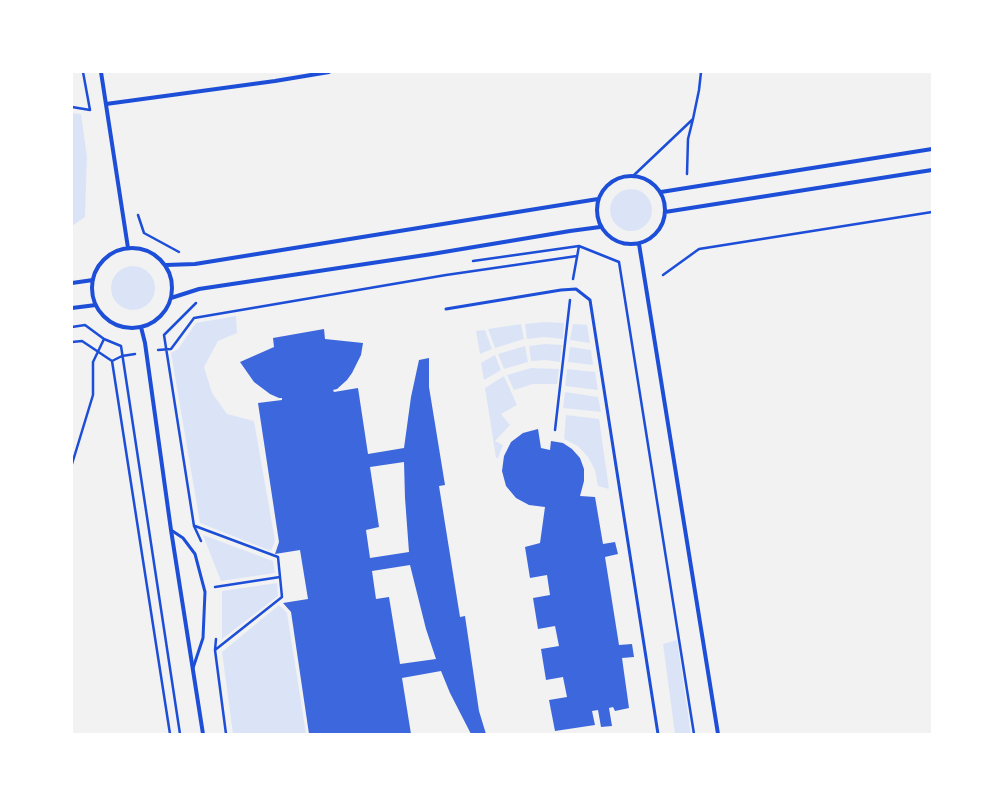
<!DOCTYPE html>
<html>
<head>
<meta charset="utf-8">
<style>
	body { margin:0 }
	#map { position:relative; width:1004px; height:806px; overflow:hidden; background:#f2f2f2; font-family:Lato,sans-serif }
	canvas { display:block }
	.frame { position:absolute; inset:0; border:73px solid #fff; pointer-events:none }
</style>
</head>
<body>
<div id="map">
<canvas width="1004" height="806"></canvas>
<div class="frame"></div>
</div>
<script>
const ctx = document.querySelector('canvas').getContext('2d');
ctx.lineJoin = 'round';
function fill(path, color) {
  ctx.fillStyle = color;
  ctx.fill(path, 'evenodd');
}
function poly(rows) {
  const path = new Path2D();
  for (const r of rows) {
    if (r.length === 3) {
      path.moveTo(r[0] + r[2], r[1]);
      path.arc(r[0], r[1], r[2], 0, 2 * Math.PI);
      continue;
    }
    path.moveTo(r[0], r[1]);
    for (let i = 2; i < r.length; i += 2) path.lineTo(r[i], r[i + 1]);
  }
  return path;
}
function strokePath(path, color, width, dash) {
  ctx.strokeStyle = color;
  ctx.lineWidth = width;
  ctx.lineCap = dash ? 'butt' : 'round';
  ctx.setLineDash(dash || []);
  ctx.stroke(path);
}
fill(poly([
	[72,113,81,114,87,157,85,217,72,226],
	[631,210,21],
	[133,288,22],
	[236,316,237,333,218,341,204,367,212,393,227,414,254,421,275,541,271,551,200,523,171,353,178,349,196,323],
	[545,322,564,323,563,339,544,337,527,339,525,324],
	[521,324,524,339,495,348,488,329],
	[573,324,587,325,590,343,570,340],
	[485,330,492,349,480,354,476,331],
	[545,344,562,345,560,362,546,360,531,361,529,346],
	[525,346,528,362,504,369,498,354],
	[570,347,591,350,593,365,568,362],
	[495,355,501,370,484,380,481,363],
	[531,368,559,369,557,384,533,384,514,390,507,375],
	[567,369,595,372,598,390,565,386],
	[504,376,517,405,501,414,510,425,495,441,503,445,498,458,496,458,485,388],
	[565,392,598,397,601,412,563,408],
	[566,415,599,419,609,489,598,486,595,470,588,457,578,446,564,439],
	[203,535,273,561,275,573,221,581],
	[277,583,278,596,222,639,222,591],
	[279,605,287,613,306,734,233,734,222,652],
	[677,640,691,734,675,734,663,644]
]), '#dbe4f7');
fill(poly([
	[324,329,325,339,363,343,361,355,352,373,347,380,337,389,333,390,334,392,358,388,368,454,404,448,411,397,419,360,429,358,429,387,445,485,439,486,460,617,465,616,479,711,486,734,471,734,450,693,441,671,402,678,411,734,309,734,291,612,283,603,308,599,300,550,275,554,279,542,258,403,282,400,282,398,279,398,270,394,254,382,240,362,274,347,273,338],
	[404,462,405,498,409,552,370,558,366,530,379,527,370,467],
	[410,565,426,629,436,659,400,664,389,597,376,599,372,571],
	[538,429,541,448,550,450,551,441,563,443,572,449,580,458,584,469,584,481,580,496,595,497,603,544,615,542,618,554,605,557,619,645,632,644,634,657,622,658,629,708,615,711,613,707,609,708,612,726,601,727,598,710,592,711,595,725,555,731,549,700,567,697,563,677,546,680,541,649,559,646,555,626,538,629,533,598,550,595,547,575,530,578,525,547,540,543,545,507,529,505,516,498,506,486,502,471,504,456,511,442,523,433]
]), '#3d67dc');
strokePath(poly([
	[72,107,90,110,83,72],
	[687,174,688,139,693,119],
	[633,176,693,119,699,90,701,72],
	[138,215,144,233,179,252],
	[473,261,579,246,619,262,694,734],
	[663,275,699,249,932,212],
	[573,279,579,246],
	[196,303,164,335,194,526,201,541],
	[72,327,85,325,104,339,121,346,180,734],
	[72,342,82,341,112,361],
	[158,350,171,349,194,318,446,275,577,256],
	[135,354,122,356,112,361,170,734],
	[555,430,570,300],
	[72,464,93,395,93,362,104,339],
	[195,526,278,557,282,597,215,650],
	[215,587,280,577],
	[216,639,215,650,226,734]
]), '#1d4ed8', 2.5);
strokePath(poly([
	[446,309,561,290,576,289,590,300,658,734],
	[171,530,183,538,195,554,205,592,203,638,193,668]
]), '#1d4ed8', 3);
strokePath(poly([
	[101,72,128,248],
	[106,104,275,81,329,72],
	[631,210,34],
	[661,192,932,149],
	[665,212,932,170],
	[639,244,718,734],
	[132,288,40],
	[166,265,195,264,598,199],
	[72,283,93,280],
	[171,298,199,289,432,254,570,231,600,227],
	[72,308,96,305],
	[141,327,145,343,171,530,203,734]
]), '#1d4ed8', 4);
</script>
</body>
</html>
